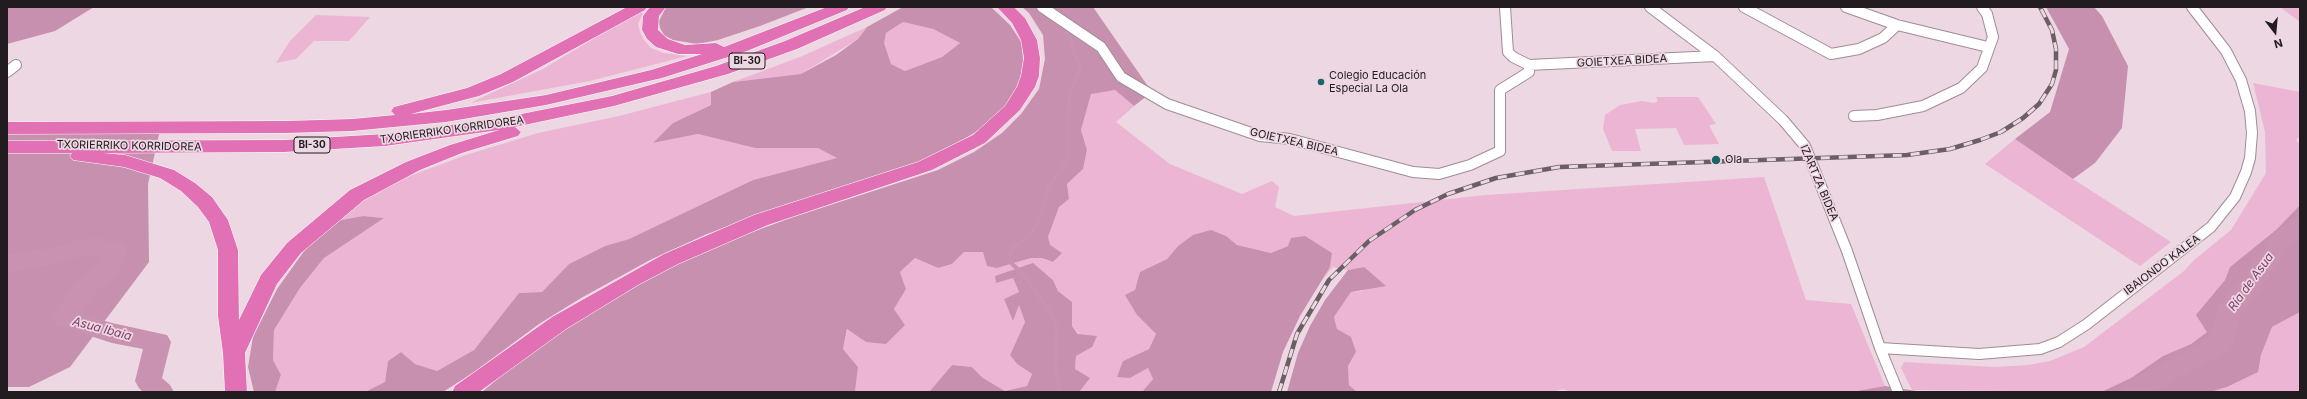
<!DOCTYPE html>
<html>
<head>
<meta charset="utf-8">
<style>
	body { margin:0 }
	#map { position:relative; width:2307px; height:399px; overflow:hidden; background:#edd7e2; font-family:Inter,sans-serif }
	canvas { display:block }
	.frame { position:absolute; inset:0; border:8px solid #221b1f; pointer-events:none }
	.north { position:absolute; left:2255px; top:12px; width:40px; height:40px; -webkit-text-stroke:3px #edd7e2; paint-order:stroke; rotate:164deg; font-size:11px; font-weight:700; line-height:16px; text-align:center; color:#221b1f }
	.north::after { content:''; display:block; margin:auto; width:14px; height:18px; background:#221b1f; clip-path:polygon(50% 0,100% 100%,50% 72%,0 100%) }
</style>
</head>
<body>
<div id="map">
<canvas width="2307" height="399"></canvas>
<div class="frame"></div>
<div class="north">N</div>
</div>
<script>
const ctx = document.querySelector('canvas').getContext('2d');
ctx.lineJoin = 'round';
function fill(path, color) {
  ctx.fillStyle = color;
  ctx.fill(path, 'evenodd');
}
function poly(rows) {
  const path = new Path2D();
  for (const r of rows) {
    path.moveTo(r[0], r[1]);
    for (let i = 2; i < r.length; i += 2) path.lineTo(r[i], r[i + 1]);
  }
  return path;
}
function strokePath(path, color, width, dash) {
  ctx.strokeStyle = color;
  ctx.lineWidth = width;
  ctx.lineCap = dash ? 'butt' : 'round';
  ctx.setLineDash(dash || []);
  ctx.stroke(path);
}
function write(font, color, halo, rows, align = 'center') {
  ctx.font = font + ' Inter,sans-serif';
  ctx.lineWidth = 3.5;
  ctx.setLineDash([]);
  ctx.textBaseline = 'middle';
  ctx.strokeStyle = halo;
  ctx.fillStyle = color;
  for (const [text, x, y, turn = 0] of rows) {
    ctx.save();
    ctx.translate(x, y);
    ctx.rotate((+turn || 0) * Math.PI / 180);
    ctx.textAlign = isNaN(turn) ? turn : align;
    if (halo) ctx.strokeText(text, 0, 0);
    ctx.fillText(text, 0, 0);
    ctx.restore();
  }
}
fill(poly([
	[2280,7,2300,7,2300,22],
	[638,12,643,13,638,24,640,32,644,40,651,48,664,53,687,56,590,81,470,103,543,69],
	[316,15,370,17,349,41,314,41,296,59,276,63,290,41],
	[903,22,933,29,960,43,942,57,905,71,891,64,883,43,886,33],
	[867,27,858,39,801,74,733,82,800,57],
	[2253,83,2300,92,2300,136,2296,140,2300,145,2300,205,2277,229,2230,267,2225,280,2212,297,2207,332,2191,344,2163,356,2131,378,2101,392,1912,390,1901,368,1904,362,1994,367,2028,365,2050,361,2084,347,2184,271,2194,260,2231,230,2266,173,2265,132],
	[1115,90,1134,106,1116,122,1170,164,1242,194,1272,181,1279,187,1275,207,1294,216,1486,195,1764,177,1806,300,1851,304,1885,386,1851,392,1571,392,1563,389,1552,392,1357,392,1349,385,1348,366,1356,352,1337,329,1334,317,1351,292,1363,291,1364,267,1348,270,1333,267,1319,283,1330,267,1332,253,1320,246,1288,246,1271,253,1237,245,1226,236,1178,246,1167,259,1150,267,1139,281,1135,290,1137,315,1156,334,1149,349,1123,361,1130,378,1148,368,1153,379,1142,392,1079,392,1075,369,1076,356,1092,347,1072,326,1072,302,1058,291,1053,280,1045,273,995,276,996,282,1013,278,1019,292,1004,299,1013,320,1019,304,1025,322,1010,355,1017,364,1032,374,1027,386,1005,391,983,378,972,367,952,365,929,392,855,392,858,367,843,349,848,328,866,342,905,325,894,309,906,289,900,272,915,258,938,268,952,264,964,252,983,252,997,268,1031,258,1042,258,1053,262,1061,253,1049,245,1048,237,1059,207,1069,199,1067,184,1083,169,1087,150,1081,130,1091,93],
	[711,92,711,105,673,123,654,143,698,134,755,148,818,148,838,158,753,180,629,239,605,246,569,264,542,292,519,293,474,350,437,371,415,364,401,352,388,361,385,382,365,392,275,392,281,375,273,360,274,330,300,288,324,258,383,218,363,216,336,221,364,200,402,179,466,155,538,133,619,116],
	[1656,97,1698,97,1716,124,1709,125,1719,144,1684,145,1676,128,1635,129,1641,151,1612,151,1603,129,1605,115,1620,105,1642,101,1654,103,1658,101],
	[2015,139,2073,179,2171,242,2140,266,1985,164],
	[2300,312,2300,392,2210,392,2227,387,2257,372,2261,355,2272,327]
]), '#ecb5d3');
fill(poly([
	[7,7,94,7,55,31,7,44],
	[666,7,809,7,760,26,718,40,697,44,673,40,664,35,660,28,659,21],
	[903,7,991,7,1010,25,1022,43,1023,61,1020,80,1013,95,1001,114,979,130,935,157,786,205,707,234,650,260,581,298,539,324,474,372,443,392,365,392,385,382,388,361,401,352,415,364,437,371,474,350,519,293,542,292,569,264,605,246,629,239,753,180,837,158,818,148,755,148,698,134,653,143,673,123,711,105,711,92,733,82,801,74,836,55,858,39,867,27],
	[903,22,933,29,960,43,942,57,905,71,891,64,884,43,886,33],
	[1022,7,1093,7,1152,92,1134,106,1115,90,1091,94,1081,130,1087,150,1083,169,1067,184,1069,199,1059,207,1048,237,1050,245,1062,253,1053,262,1042,258,1031,258,997,268,987,266,983,252,964,252,952,264,938,268,915,258,900,272,906,289,894,309,905,325,886,344,866,342,847,329,843,349,858,367,855,392,482,392,515,364,582,317,665,269,728,241,793,217,938,170,974,152,1002,133,1021,114,1039,89,1045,59,1043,35,1029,13],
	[2046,7,2094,7,2102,16,2128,66,2122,128,2095,163,2073,179,2015,139,2050,112,2069,49],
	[7,124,160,130,148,184,149,262,70,367,29,387,7,387],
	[2300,205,2300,312,2272,327,2261,355,2258,372,2227,387,2210,392,2101,392,2131,378,2163,356,2191,344,2207,332,2196,315,2225,280,2230,267,2277,229],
	[363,216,384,218,324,258,300,288,274,330,273,360,281,375,275,392,254,392,248,367,253,337,277,289,307,247,336,221],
	[1211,230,1226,236,1237,245,1271,253,1288,246,1291,238,1305,236,1332,253,1330,267,1300,316,1283,352,1271,392,1142,392,1153,379,1148,368,1130,378,1117,377,1123,361,1149,349,1156,334,1137,315,1125,295,1135,290,1140,272,1167,259,1178,246,1193,235],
	[1033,263,1053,280,1058,291,1072,302,1072,326,1078,334,1097,336,1092,347,1076,356,1075,369,1090,378,1079,392,929,392,952,365,972,367,983,378,1005,391,1027,386,1032,374,1017,364,1010,355,1025,322,1019,305,1013,321,1004,299,1019,292,1013,278,996,283,995,276],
	[1364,267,1386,286,1351,292,1334,317,1337,329,1351,337,1356,352,1348,366,1349,385,1357,392,1287,392,1298,353,1310,326,1325,300,1348,270],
	[1885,386,1923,392,1851,392]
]), '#c790af');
strokePath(poly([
	[1060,392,1055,367,1057,330,1053,316,1023,274,1010,262,1009,256,1012,249,1026,238,1037,225,1049,186,1068,160,1069,96,1080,68,1068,33,1061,23]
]), '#c992b0', 4);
fill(poly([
	[2300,217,2300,238,2287,248,2261,289,2240,315,2233,344,2229,351,2153,392,2118,392,2122,385,2209,338,2219,305,2243,277,2271,236,2292,219,2300,217],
	[97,238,124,245,128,251,116,275,92,296,81,314,112,323,167,335,171,342,162,378,170,385,174,392,143,392,139,388,135,381,143,349,112,343,56,325,52,318,74,284,98,263,102,256,80,256,54,265,7,272,7,254,52,248,78,240,97,238]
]), '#c992b0');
const minor = poly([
	[1042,7,1101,47,1121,77,1167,104,1260,136,1290,139,1413,172,1439,174,1470,165,1500,151,1500,90,1529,72,1529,65],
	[1505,7,1508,52,1513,57,1529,65,1715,56],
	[1650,7,1715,56,1783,120,1805,146,1847,251,1880,348,1898,392],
	[1744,7,1831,54,1859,49,1883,38,1897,25],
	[1846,7,1897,25,1988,47],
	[7,72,16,65],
	[1854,116,1877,115,1923,106,1961,88,1982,68,1993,37,1987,14,1982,7],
	[1880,348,1979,354,2040,349,2059,342,2087,324,2211,227,2235,197,2246,172,2250,158,2252,133,2250,111,2241,80,2226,51,2192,7]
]);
const motorway = poly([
	[627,7,647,7,645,10,513,82,479,96,411,114,446,110,546,95,651,70,702,54,678,54,656,47,647,39,642,30,643,16,650,7,666,7,659,16,658,30,668,39,685,45,716,43,724,47,827,7,849,7,847,10,747,51,662,78,546,105,446,122,352,131,286,133,7,134,7,122,286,121,352,119,395,115,391,111,394,107,467,88,501,74,627,7],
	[865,7,887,7,885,10,797,49,728,74,614,106,515,127,521,132,518,136,462,153,420,170,364,200,301,253,277,284,245,353,247,392,225,392,223,353,218,316,218,250,209,222,198,207,181,191,160,178,124,167,73,160,70,156,72,153,7,153,7,141,284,140,385,134,501,118,612,96,716,66,785,41,865,7],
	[499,130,450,145,406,162,350,190,287,243,261,275,239,320,238,250,228,220,212,197,195,183,174,170,125,155,103,153,284,152,385,146,499,130],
	[997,7,1014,7,1025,18,1037,40,1040,58,1039,76,1035,87,1020,110,985,143,932,170,768,225,678,264,638,285,566,329,479,392,452,392,455,386,552,317,664,254,754,215,918,162,973,135,1005,106,1017,87,1021,76,1024,58,1021,40,1012,23,997,7]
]);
strokePath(minor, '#a08b96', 12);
strokePath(motorway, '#fff', 1);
strokePath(minor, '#fff', 10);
fill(motorway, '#e270b5');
const rail = poly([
	[1279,392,1297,334,1329,280,1369,241,1415,210,1448,194,1496,178,1559,167,1907,155,1950,149,1980,140,2001,132,2023,118,2039,104,2052,84,2056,70,2056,49,2052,30,2040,7]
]);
strokePath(rail, '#6b5f65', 4.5);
strokePath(rail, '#edd7e2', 3, [9]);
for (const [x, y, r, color] of [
	[1321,82,4,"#186666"],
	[1716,160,5,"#186666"]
]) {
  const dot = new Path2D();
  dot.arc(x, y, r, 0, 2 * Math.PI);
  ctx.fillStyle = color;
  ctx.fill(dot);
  strokePath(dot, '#edd7e2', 1.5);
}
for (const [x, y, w] of [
	[747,61,36],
	[312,145,36]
]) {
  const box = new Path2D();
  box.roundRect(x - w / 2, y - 8, w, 16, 3);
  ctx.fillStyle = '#edd7e2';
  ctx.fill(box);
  strokePath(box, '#221b1f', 1);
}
write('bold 10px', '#221b1f', null, [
	["BI-30",747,61],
	["BI-30",312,145]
]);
write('11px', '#221b1f', '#edd7e2', [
	["GOIETXEA BIDEA",1622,61,-3],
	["TXORIERRIKO KORRIDOREA",452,130,-8],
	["GOIETXEA BIDEA",1294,142,13],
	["TXORIERRIKO KORRIDOREA",129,146,1],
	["IZARTZA BIDEA",1819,183,67],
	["IBAIONDO KALEA",2162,265,-37]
]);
write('11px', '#221b1f', '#edd7e2', [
	["Colegio Educación",1329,76],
	["Especial La Ola",1329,89],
	["Ola",1725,160]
], 'left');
write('italic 12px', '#7f3b64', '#edd7e2', [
	["Ría de Asua",2251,282,-54],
	["Asua Ibaia",102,329,15]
]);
</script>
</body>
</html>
